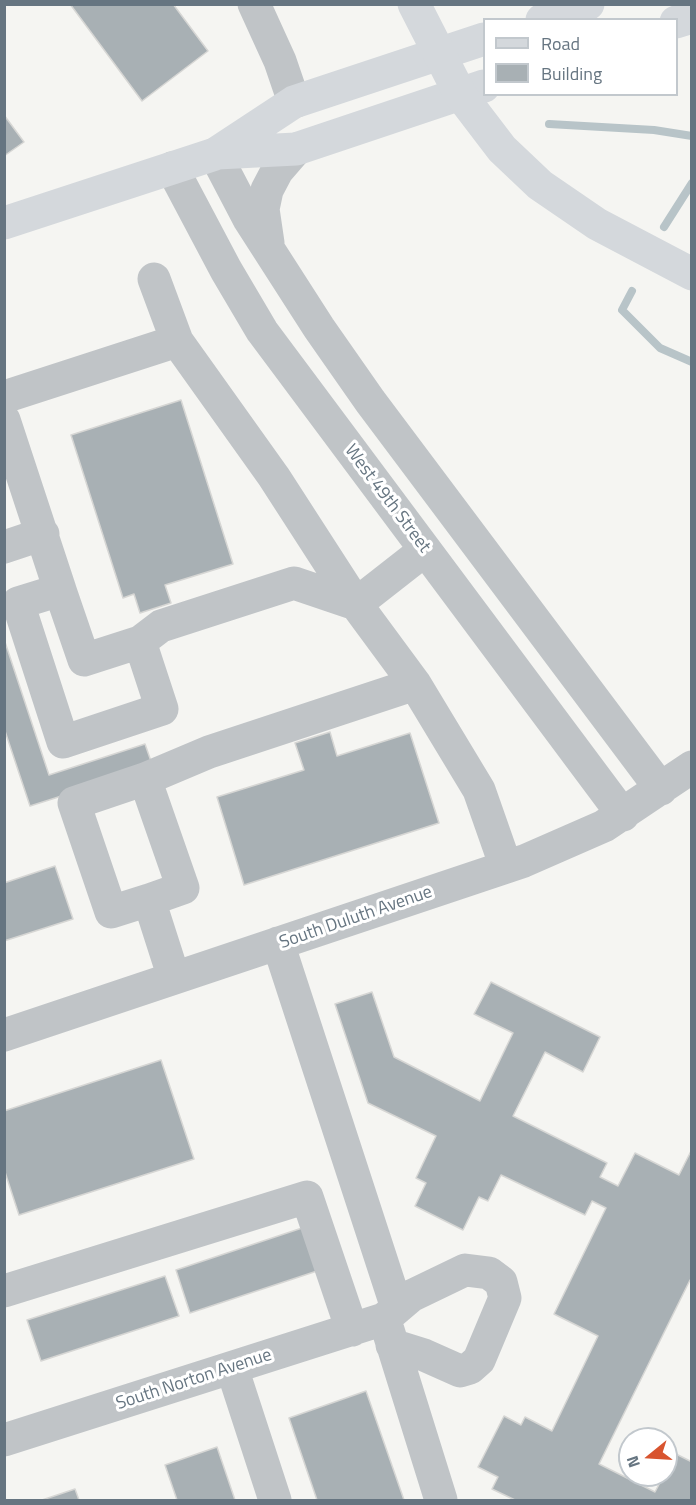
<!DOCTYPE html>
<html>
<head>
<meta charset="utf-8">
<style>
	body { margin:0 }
	#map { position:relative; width:696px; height:1505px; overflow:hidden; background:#f5f5f2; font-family:"Titillium Web",sans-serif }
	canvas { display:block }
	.frame { position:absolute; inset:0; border:6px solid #667581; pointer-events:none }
	.legend { position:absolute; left:483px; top:18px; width:195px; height:78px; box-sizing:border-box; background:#fff; border:2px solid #c2c8cd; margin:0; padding:8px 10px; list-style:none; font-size:18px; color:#667581 }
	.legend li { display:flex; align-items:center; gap:12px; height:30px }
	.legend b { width:30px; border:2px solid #c2c8cd }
	.north { position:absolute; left:618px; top:1427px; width:60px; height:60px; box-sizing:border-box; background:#fff; border:2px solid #c2c8cd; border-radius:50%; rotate:252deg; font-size:16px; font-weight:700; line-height:24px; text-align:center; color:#667581 }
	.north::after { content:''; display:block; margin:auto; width:21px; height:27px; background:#d8542f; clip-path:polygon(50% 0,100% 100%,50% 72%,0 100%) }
</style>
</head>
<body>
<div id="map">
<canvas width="696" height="1505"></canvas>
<div class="frame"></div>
<ul class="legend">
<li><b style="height:8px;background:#d4d8dc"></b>Road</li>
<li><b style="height:16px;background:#a8b0b4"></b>Building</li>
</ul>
<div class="north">N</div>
</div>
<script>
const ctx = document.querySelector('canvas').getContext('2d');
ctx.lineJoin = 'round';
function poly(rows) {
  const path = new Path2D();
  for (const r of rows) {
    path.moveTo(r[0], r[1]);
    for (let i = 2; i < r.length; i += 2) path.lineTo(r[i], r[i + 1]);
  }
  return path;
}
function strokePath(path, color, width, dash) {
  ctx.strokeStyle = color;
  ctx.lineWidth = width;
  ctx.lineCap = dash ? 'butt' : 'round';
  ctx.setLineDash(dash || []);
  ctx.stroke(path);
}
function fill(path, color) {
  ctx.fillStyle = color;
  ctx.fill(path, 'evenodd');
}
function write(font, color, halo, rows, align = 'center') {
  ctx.font = font + ' "Titillium Web",sans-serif';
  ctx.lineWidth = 6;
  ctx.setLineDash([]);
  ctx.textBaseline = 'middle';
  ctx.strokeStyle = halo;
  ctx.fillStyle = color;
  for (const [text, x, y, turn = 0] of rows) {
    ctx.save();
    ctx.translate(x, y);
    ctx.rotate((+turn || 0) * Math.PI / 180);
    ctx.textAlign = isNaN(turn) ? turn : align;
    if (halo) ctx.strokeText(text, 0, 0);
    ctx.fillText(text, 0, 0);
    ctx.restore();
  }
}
strokePath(poly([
	[549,124,654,130,692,136],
	[664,227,692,183],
	[632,291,622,310,660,348,692,362]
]), '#b8c4c8', 8);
const building = poly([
	[70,4,173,4,208,51,142,101,70,4],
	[4,115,24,142,4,156,4,115],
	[181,400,233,564,165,585,171,603,140,613,134,594,123,598,71,435,181,400],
	[4,639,49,775,145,744,153,767,30,806,4,728,4,639],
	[330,732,337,756,410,733,439,823,244,885,217,797,304,770,295,743,330,732],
	[55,866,73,919,4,941,4,883,55,866],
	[491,982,600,1037,583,1072,545,1052,513,1116,607,1163,600,1177,618,1186,635,1153,679,1175,692,1149,692,1281,690,1280,599,1464,655,1492,664,1475,666,1475,666,1470,674,1453,692,1462,692,1500,515,1500,492,1489,498,1477,478,1467,504,1416,521,1425,525,1417,552,1431,598,1336,554,1314,606,1208,592,1201,585,1215,501,1175,488,1201,479,1197,463,1230,415,1206,426,1183,416,1178,436,1136,368,1103,335,1004,372,992,394,1057,480,1101,513,1033,474,1014,491,982],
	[161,1060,194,1159,19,1215,4,1169,4,1111,161,1060],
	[302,1228,317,1271,190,1313,176,1270,302,1228],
	[165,1276,179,1316,41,1361,27,1320,165,1276],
	[366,1391,404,1500,317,1500,289,1418,366,1391],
	[217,1447,235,1500,177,1500,165,1465,217,1447],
	[75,1489,79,1500,42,1500,75,1489]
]);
fill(building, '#a8b0b4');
strokePath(building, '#d6d6d4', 1.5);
strokePath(poly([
	[254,4,280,61,294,102],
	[215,154,249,219,319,328,370,401,661,789],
	[172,168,226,270,262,331,623,815],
	[268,243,263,209,267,190,277,171,296,149],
	[177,341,274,477,356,604,415,684,479,790,506,867],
	[4,397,177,341,154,279],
	[4,420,60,590,18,603,63,742,162,709,140,642,84,660,60,590],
	[4,547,43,534],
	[140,642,161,626,294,583,356,604,425,550],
	[145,779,209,752,415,684],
	[149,900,183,888,145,779,74,803,111,912,149,900,174,978],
	[278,943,397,1308],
	[4,1035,524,861,604,826,692,767],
	[4,1291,307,1197,352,1330],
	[388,1330,441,1500],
	[232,1368,275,1500],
	[4,1440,384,1319,411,1296,465,1270,489,1273,501,1282,505,1298,479,1360,470,1368,460,1371,424,1355,392,1345]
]), '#c0c4c7', 33);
strokePath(poly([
	[542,20,588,4],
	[676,22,692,17],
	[217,153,296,149,484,86],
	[4,223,215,154,294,102,484,39]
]), '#d4d8dc', 33);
strokePath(poly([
	[414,4,460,94,502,149,540,185,597,224,692,274]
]), '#d4d8dc', 33);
write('18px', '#667581', '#fff', [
	["West 49th Street",387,499,53],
	["South Duluth Avenue",356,918,-19],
	["South Norton Avenue",194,1380,-18]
]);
</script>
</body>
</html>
